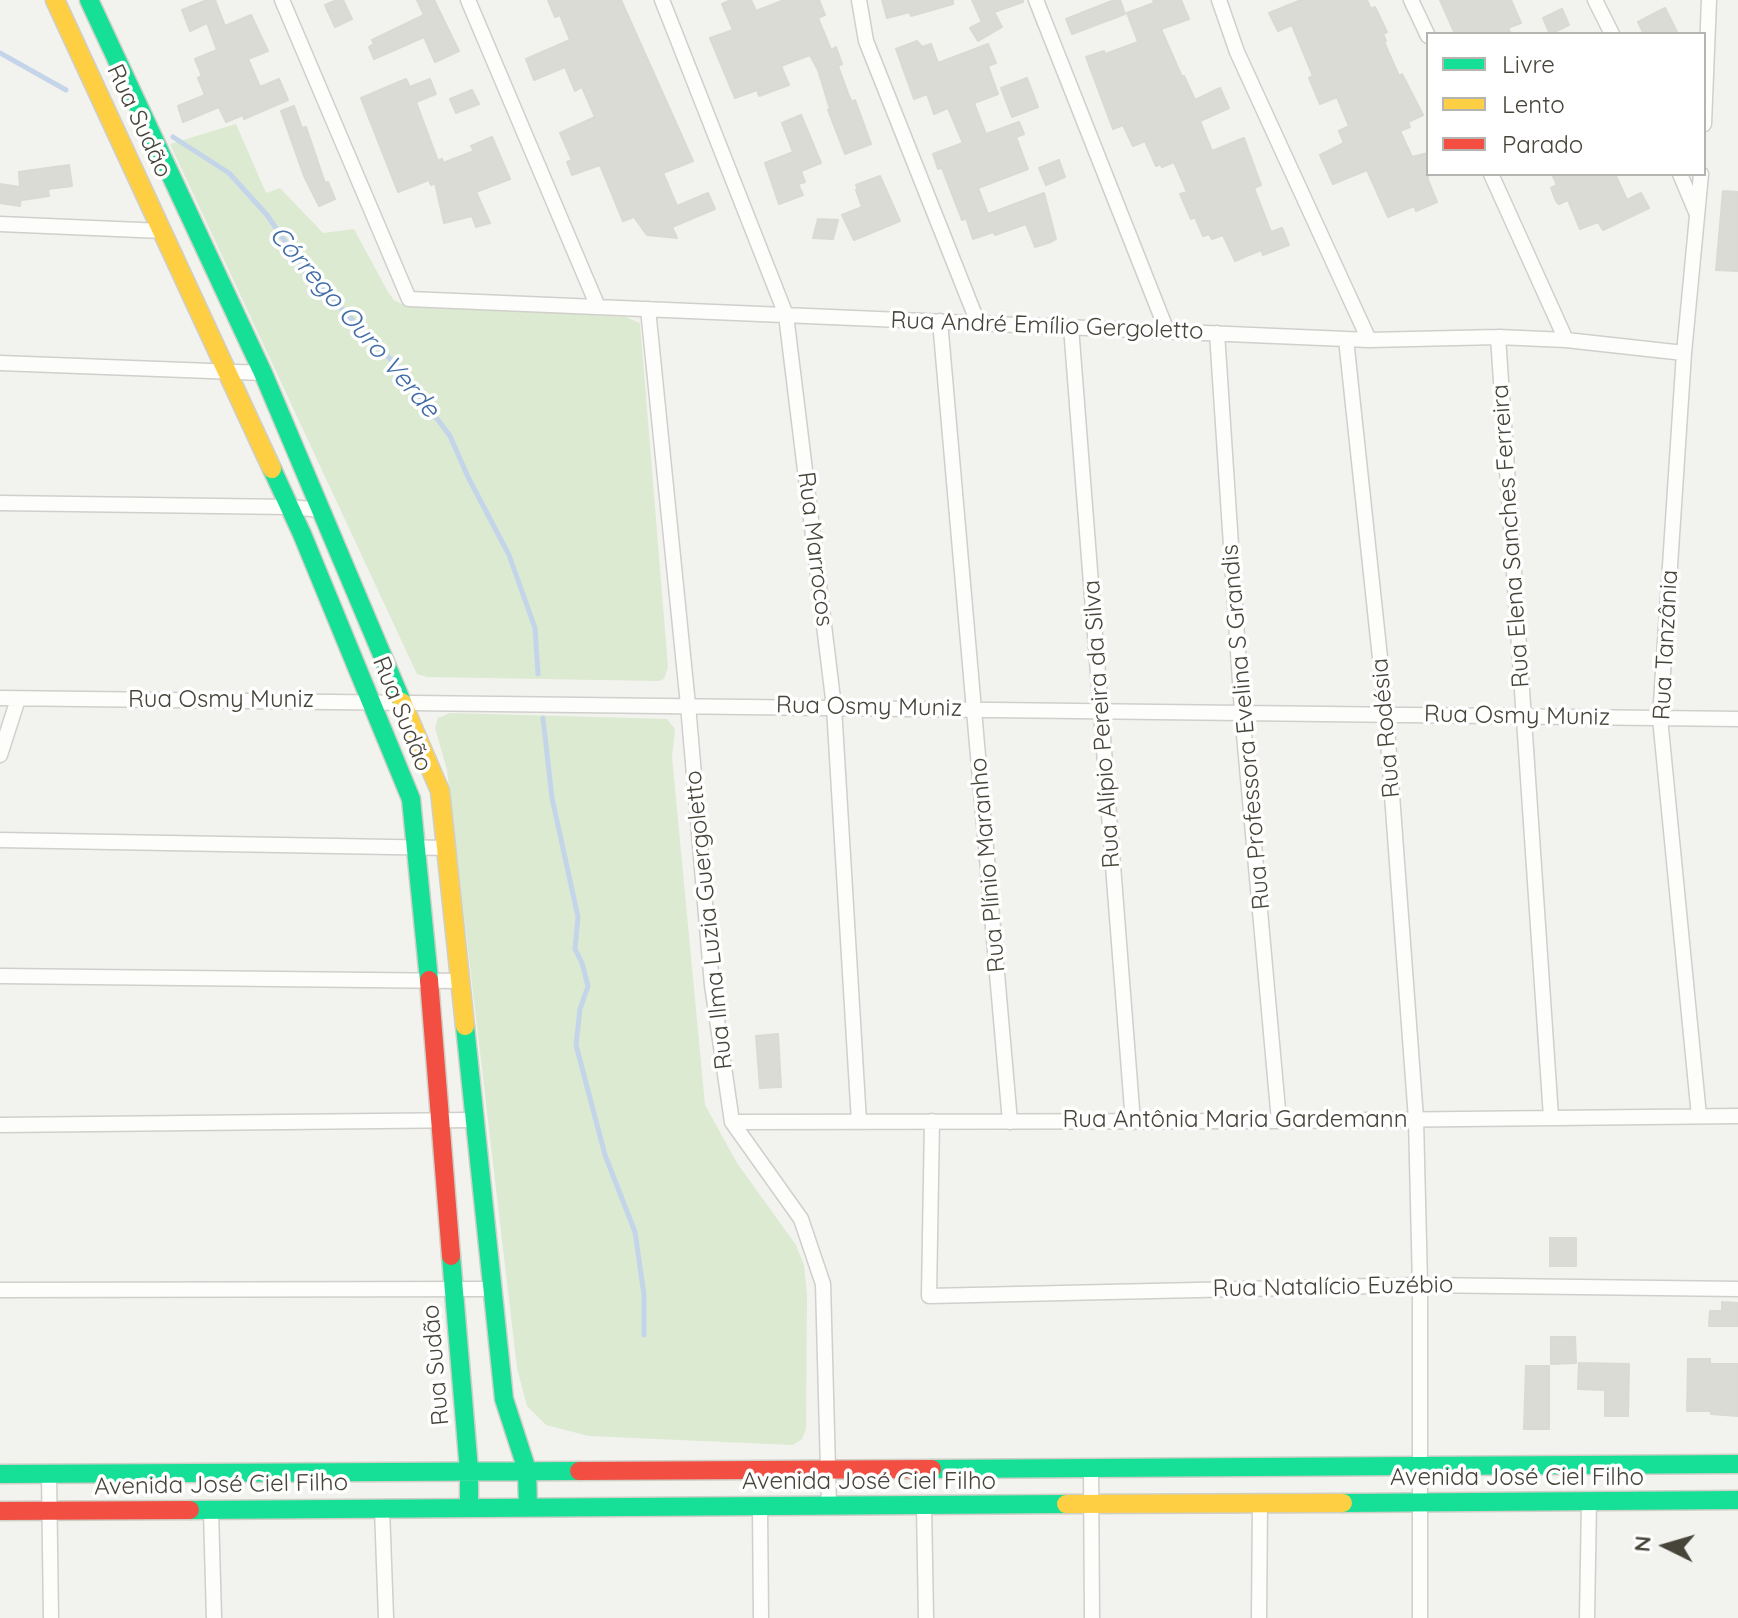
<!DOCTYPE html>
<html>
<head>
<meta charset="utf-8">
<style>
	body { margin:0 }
	#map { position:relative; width:1738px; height:1618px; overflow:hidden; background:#f2f2ee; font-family:Quicksand,sans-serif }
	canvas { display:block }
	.legend { position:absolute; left:1426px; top:32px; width:280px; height:144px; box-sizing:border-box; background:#fff; border:2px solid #b5b4b0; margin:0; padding:10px 14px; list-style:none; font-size:24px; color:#47443a }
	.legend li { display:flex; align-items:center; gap:16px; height:40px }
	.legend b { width:40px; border:2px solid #b5b4b0 }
	.north { position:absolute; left:1626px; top:1506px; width:80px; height:80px; -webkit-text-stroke:6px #fff; paint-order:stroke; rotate:275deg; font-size:22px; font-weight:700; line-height:32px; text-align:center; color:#47443a }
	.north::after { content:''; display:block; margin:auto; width:28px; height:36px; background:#47443a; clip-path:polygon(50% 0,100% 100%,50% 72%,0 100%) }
</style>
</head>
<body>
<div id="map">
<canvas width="1738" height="1618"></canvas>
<ul class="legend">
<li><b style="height:10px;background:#16e098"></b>Livre</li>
<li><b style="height:10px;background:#ffcf43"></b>Lento</li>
<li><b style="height:10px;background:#f24e42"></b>Parado</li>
</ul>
<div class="north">N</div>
</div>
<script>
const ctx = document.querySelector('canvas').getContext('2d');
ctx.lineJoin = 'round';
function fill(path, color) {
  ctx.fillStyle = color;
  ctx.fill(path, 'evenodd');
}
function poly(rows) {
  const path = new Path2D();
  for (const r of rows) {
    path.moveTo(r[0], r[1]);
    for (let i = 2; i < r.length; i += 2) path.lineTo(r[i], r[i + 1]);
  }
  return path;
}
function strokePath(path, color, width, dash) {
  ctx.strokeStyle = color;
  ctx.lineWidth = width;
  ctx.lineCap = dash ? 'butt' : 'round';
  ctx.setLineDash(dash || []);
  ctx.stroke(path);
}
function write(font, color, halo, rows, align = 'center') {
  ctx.font = font + ' Quicksand,sans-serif';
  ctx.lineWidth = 7;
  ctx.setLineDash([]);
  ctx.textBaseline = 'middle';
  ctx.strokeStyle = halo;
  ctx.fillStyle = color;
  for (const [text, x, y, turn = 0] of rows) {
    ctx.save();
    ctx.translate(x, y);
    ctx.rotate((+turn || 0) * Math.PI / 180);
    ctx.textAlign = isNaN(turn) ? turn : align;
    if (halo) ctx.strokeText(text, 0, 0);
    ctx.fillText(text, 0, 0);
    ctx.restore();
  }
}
fill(poly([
	[236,124,266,193,280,188,323,233,354,229,388,292,394,300,402,304,626,317,640,323,668,667,664,679,659,681,427,677,417,674,170,144],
	[450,713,667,719,675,729,672,757,705,1105,737,1163,796,1245,804,1265,807,1295,806,1429,802,1439,793,1445,589,1436,546,1425,527,1406,517,1368,447,770,435,728,438,718]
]), '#dcead1');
strokePath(poly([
	[0,53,66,90],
	[173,137,229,173,267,215,306,272,400,369,450,436,468,477,509,555,535,628,538,674],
	[543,718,552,798,578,917,575,949,582,963,588,986,580,1009,576,1045,605,1155,635,1232,644,1295,644,1335]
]), '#c4d5ea', 5);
const building = poly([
	[207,0,215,0,225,26,251,15,268,51,248,59,260,87,279,79,288,100,244,119,243,115,226,122,219,107,183,122,178,106,205,95,198,78,202,76,195,59,217,50,207,23,190,31,182,10,207,0],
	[337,0,343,0,352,19,335,27,325,5,337,0],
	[417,0,434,0,459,51,435,62,424,37,374,59,369,47,374,44,372,40,424,15,417,0],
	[548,0,621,0,693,161,663,173,677,206,708,193,715,209,672,227,677,238,647,235,634,217,623,221,600,165,572,175,567,162,572,160,560,133,595,117,582,87,575,91,565,67,534,80,526,59,570,40,560,15,555,17,548,0],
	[731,0,751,0,756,11,784,0,819,0,825,15,818,18,831,50,836,47,842,64,838,66,849,96,852,102,855,100,871,144,845,154,828,110,830,109,818,70,810,55,781,66,789,85,759,96,757,90,735,98,710,38,733,30,722,4,731,0],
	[882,0,953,0,953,4,911,16,910,12,887,18,882,0],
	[972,0,1023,0,1023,2,994,12,1002,27,978,41,970,28,982,22,972,0],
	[1114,0,1120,0,1125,14,1072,34,1066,19,1114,0],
	[1153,0,1181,0,1189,19,1161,29,1182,77,1184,76,1195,100,1220,88,1229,108,1200,121,1212,151,1244,138,1261,185,1254,188,1271,232,1282,228,1289,245,1263,255,1261,250,1235,261,1223,235,1212,239,1209,234,1203,236,1195,217,1191,219,1180,194,1187,192,1174,162,1162,167,1160,164,1156,166,1145,141,1133,146,1123,125,1113,129,1086,57,1104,51,1105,54,1138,42,1127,13,1154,3,1153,0],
	[1301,0,1367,0,1371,9,1375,7,1387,32,1383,34,1386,41,1384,42,1399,76,1402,74,1423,115,1408,122,1410,127,1400,131,1412,157,1428,153,1428,180,1437,202,1416,211,1414,206,1388,217,1367,170,1333,184,1320,155,1344,143,1339,131,1349,126,1337,97,1320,104,1309,78,1313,76,1292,25,1278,31,1269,13,1301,0],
	[1440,0,1511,0,1521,23,1508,28,1511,34,1455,34,1440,0],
	[1665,8,1678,34,1644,34,1638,22,1665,8],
	[1562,9,1569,25,1550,34,1543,18,1562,9],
	[917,41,922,47,931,44,938,63,988,44,996,63,988,66,998,94,974,103,986,134,1019,122,1024,134,1016,137,1028,169,978,188,988,214,1044,193,1056,239,1051,242,1035,247,1026,224,995,235,993,232,973,239,966,218,962,220,942,168,938,169,933,154,963,143,948,108,934,114,927,94,914,99,896,49,917,41],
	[1027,78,1038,107,1012,117,1001,88,1027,78],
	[406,79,410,87,430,79,436,94,416,102,438,161,442,159,443,163,474,151,471,146,492,137,510,179,476,192,490,223,476,227,472,216,444,223,435,183,431,185,429,180,398,192,361,98,406,79],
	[472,90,479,104,456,113,450,99,472,90],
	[294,106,302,128,306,127,325,183,328,182,335,199,319,206,304,176,281,111,294,106],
	[801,115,821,163,801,171,805,182,798,184,803,195,779,204,765,163,793,152,782,123,801,115],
	[1059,160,1065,177,1046,185,1039,168,1059,160],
	[69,165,72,186,48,189,49,196,22,200,21,194,20,206,0,203,0,184,20,187,19,172,69,165],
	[1552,174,1615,174,1627,200,1641,193,1649,208,1603,230,1598,222,1580,229,1568,200,1559,204,1556,201,1551,188,1557,185,1552,174],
	[880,176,900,221,854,240,842,215,862,207,856,190,858,189,856,185,880,176],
	[1723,191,1738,192,1738,271,1716,270,1723,191],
	[818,219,838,220,833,239,813,238,818,219],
	[778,1034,781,1087,760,1088,756,1036,778,1034],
	[1550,1238,1576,1238,1576,1266,1550,1266,1550,1238],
	[1722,1302,1738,1303,1738,1326,1709,1326,1710,1311,1722,1311,1722,1302],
	[1551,1337,1575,1337,1576,1363,1551,1364,1551,1337],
	[1688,1359,1710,1359,1710,1364,1738,1364,1738,1416,1711,1414,1711,1411,1687,1411,1688,1359],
	[1579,1363,1629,1364,1628,1416,1605,1416,1605,1390,1578,1389,1579,1363],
	[1526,1366,1549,1366,1549,1429,1524,1429,1526,1366]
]);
fill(building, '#dbdbd6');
strokePath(building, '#dad9d4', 2);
const street = poly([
	[282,0,409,299,1369,340,1498,337,1566,340,1684,353],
	[468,0,598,307],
	[662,0,786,315,834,707,859,1122],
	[859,0,866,41,978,323],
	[1036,0,1167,331],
	[1219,0,1237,52,1369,340],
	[1411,0,1428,36],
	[1595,0,1612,34],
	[1704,124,1709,0],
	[1491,174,1566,340],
	[1680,174,1696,212],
	[0,224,163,231],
	[648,309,688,705,712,985,732,1122,801,1219,823,1284,829,1507],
	[940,321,1010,1122],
	[1071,327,1133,1122],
	[1217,333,1242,712,1279,1121],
	[1498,337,1551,1117],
	[1346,339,1386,714,1416,1119,1420,1285,1420,1618],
	[0,363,263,373],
	[0,503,290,507,321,510],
	[0,698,1738,719],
	[0,755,18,699],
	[0,840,447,848],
	[0,976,460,981],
	[1699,1116,1660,718,1684,353,1701,174],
	[932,1121,929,1296,1420,1285,1738,1289],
	[732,1122,1279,1121,1738,1116],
	[0,1125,473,1120],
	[0,1290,490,1289],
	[1091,1467,1092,1618],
	[49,1474,51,1618],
	[924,1506,926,1618],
	[760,1507,761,1618],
	[382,1508,386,1618],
	[211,1511,214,1618],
	[1259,1618,1260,1504],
	[1587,1618,1589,1501]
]);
const fast = poly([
	[89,0,263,373,402,702],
	[272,469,302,534,411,799,429,980],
	[465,1026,504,1399,527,1470,528,1506],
	[451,1256,469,1470,469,1507],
	[932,1469,1738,1464],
	[0,1474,579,1471],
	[1343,1503,1738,1500],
	[190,1510,1066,1504]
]);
const slow = poly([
	[55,0,272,469],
	[402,702,440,791,465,1026],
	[1066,1504,1343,1503]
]);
const jam = poly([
	[429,980,451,1256],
	[579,1471,932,1469],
	[0,1511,190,1510]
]);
strokePath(street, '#d0cfcb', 17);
strokePath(fast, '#d0cfc6', 21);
strokePath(slow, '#d0cfc6', 21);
strokePath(jam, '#d0cfc6', 21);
strokePath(street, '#fdfdfc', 14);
strokePath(fast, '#16e098', 18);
strokePath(slow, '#ffcf43', 18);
strokePath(jam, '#f24e42', 18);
write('24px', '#47443a', '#fff', [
	["Rua Sudão",139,121,65],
	["Rua André Emílio Gergoletto",1047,326,2],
	["Rua Elena Sanches Ferreira",1511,536,-94],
	["Rua Marrocos",815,549,83],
	["Rua Tanzânia",1666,645,-87],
	["Rua Osmy Muniz",221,700],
	["Rua Osmy Muniz",869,707,1],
	["Rua Sudão",402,714,68],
	["Rua Osmy Muniz",1517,716,1],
	["Rua Alípio Pereira da Silva",1102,724,-94],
	["Rua Professora Evelina S Grandis",1246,727,-95],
	["Rua Rodésia",1386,728,-95],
	["Rua Plínio Maranho",988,865,-95],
	["Rua Ilma Luzia Guergoletto",709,920,-96],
	["Rua Antônia Maria Gardemann",1235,1120],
	["Rua Natalício Euzébio",1333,1287,-1],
	["Rua Sudão",436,1365,-95],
	["Avenida José Ciel Filho",1517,1478],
	["Avenida José Ciel Filho",869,1482],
	["Avenida José Ciel Filho",221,1485,-1]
]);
write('italic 26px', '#406ca7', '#fff', [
	["Córrego Ouro Verde",354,322,49]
]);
</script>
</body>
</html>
